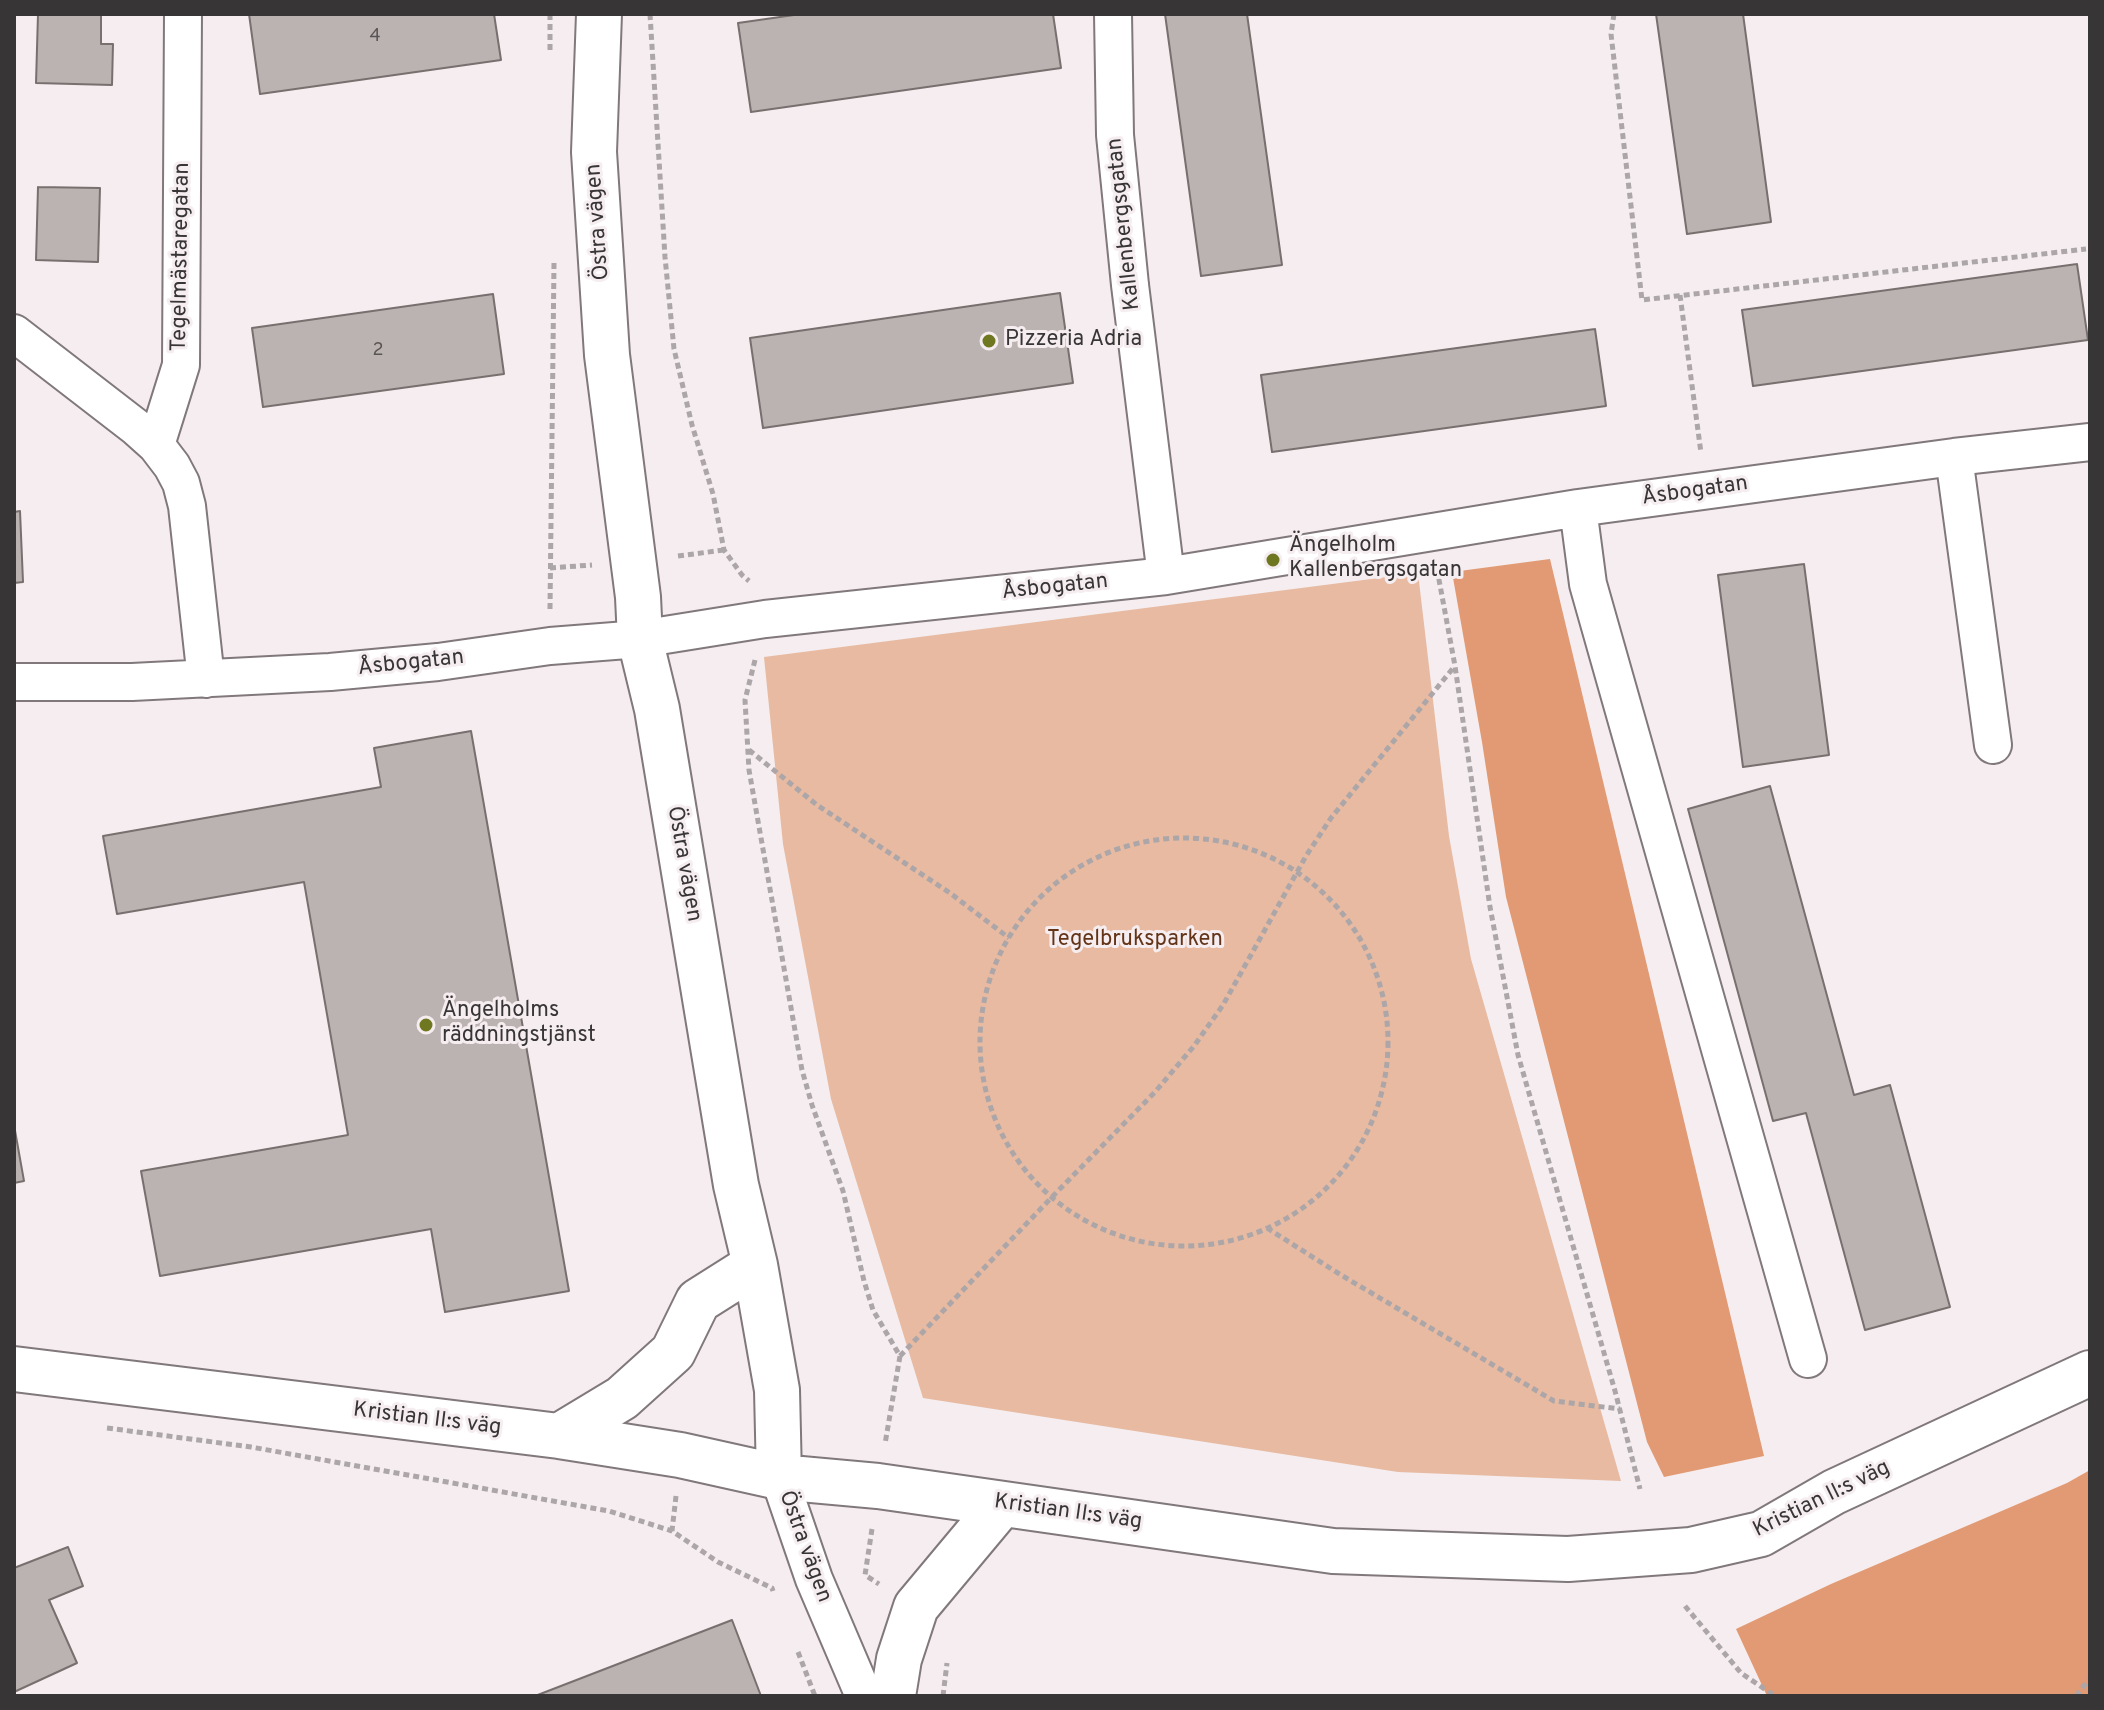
<!DOCTYPE html>
<html>
<head>
<meta charset="utf-8">
<style>
	body { margin:0 }
	#map { position:relative; width:2104px; height:1710px; overflow:hidden; background:#f5edef; font-family:Overpass,sans-serif }
	canvas { display:block }
	.frame { position:absolute; inset:0; border:16px solid #383536; pointer-events:none }
</style>
</head>
<body>
<div id="map">
<canvas width="2104" height="1710"></canvas>
<div class="frame"></div>
</div>
<script>
const ctx = document.querySelector('canvas').getContext('2d');
ctx.lineJoin = 'round';
function fill(path, color) {
  ctx.fillStyle = color;
  ctx.fill(path, 'evenodd');
}
function poly(rows) {
  const path = new Path2D();
  for (const r of rows) {
    if (r.length === 3) {
      path.moveTo(r[0] + r[2], r[1]);
      path.arc(r[0], r[1], r[2], 0, 2 * Math.PI);
      continue;
    }
    path.moveTo(r[0], r[1]);
    for (let i = 2; i < r.length; i += 2) path.lineTo(r[i], r[i + 1]);
  }
  return path;
}
function strokePath(path, color, width, dash) {
  ctx.strokeStyle = color;
  ctx.lineWidth = width;
  ctx.lineCap = dash ? 'butt' : 'round';
  ctx.setLineDash(dash || []);
  ctx.stroke(path);
}
function write(font, color, halo, rows, align = 'center') {
  ctx.font = font + ' Overpass,sans-serif';
  ctx.lineWidth = 6;
  ctx.setLineDash([]);
  ctx.textBaseline = 'middle';
  ctx.strokeStyle = halo;
  ctx.fillStyle = color;
  for (const [text, x, y, turn = 0] of rows) {
    ctx.save();
    ctx.translate(x, y);
    ctx.rotate((+turn || 0) * Math.PI / 180);
    ctx.textAlign = isNaN(turn) ? turn : align;
    if (halo) ctx.strokeText(text, 0, 0);
    ctx.fillText(text, 0, 0);
    ctx.restore();
  }
}
fill(poly([
	[1418,573,1449,836,1471,959,1621,1481,1398,1472,923,1398,831,1099,783,844,764,657]
]), '#e7baa1');
fill(poly([
	[1550,559,1764,1456,1664,1477,1647,1442,1506,897,1482,742,1452,572],
	[2090,1470,2090,1696,1767,1696,1736,1629,1831,1584,2067,1483]
]), '#e19a73');
const building = poly([
	[38,14,101,14,101,44,113,44,112,85,36,83,38,14],
	[249,14,494,14,501,60,260,94,249,14],
	[801,14,1053,14,1061,68,751,112,738,23,801,14],
	[1165,14,1247,14,1282,265,1201,276,1165,14],
	[1656,14,1743,14,1771,222,1687,234,1656,14],
	[38,187,100,188,98,262,36,260,38,187],
	[2077,264,2088,340,1753,386,1742,310,2077,264],
	[1060,293,1073,383,763,428,750,338,1060,293],
	[493,294,504,374,263,407,252,328,493,294],
	[1595,329,1606,406,1272,452,1261,375,1595,329],
	[20,511,23,582,14,583,14,512,20,511],
	[1804,564,1829,755,1743,767,1718,575,1804,564],
	[471,731,569,1291,445,1312,431,1229,160,1276,141,1171,348,1135,304,882,117,914,103,836,381,787,374,748,471,731],
	[1770,786,1854,1095,1890,1085,1950,1307,1865,1330,1806,1113,1773,1121,1688,809,1770,786],
	[14,1125,24,1181,14,1183,14,1125],
	[68,1547,83,1586,49,1600,77,1663,14,1692,14,1568,68,1547],
	[732,1620,761,1696,535,1696,732,1620]
]);
fill(building, '#bbb3b2');
strokePath(building, '#77706f', 2);
const street = poly([
	[1113,14,1115,135,1130,285,1166,576],
	[14,333,137,428,156,445,172,466,181,483,187,506,206,679],
	[156,445,181,365,183,14],
	[1954,457,1993,745],
	[1578,508,1588,584,1808,1359],
	[14,682,132,682,330,672,438,662,550,646,640,639,765,619,1166,576,1578,508,1954,457,2090,442],
	[779,1477,814,1579,864,1696]
]);
const secondary = poly([
	[599,14,594,152,607,355,638,597,640,639,657,709,736,1185,755,1265,777,1390,779,1477],
	[14,1369,559,1436,680,1455,779,1477,878,1486,1333,1551,1568,1559,1691,1550,1761,1534,1834,1492,2090,1373],
	[559,1436,622,1398,673,1352,698,1301,755,1265],
	[893,1696,899,1659,916,1607,1002,1504]
]);
strokePath(street, '#80787a', 40);
strokePath(secondary, '#80787a', 48);
strokePath(poly([
	[550,14,550,53],
	[650,14,665,257,674,349,692,425,713,494,724,550,742,575,749,581],
	[1614,14,1611,34,1642,300,2086,249],
	[1680,295,1701,453],
	[678,556,724,550],
	[550,568,592,565],
	[1437,569,1455,666,1490,907,1518,1055,1615,1391,1640,1489],
	[550,609,554,263],
	[755,660,745,700,749,770,802,1070,812,1105,843,1191,864,1281,873,1310,900,1356,885,1444],
	[749,750,817,805,950,893,1009,938],
	[1184,1042,204],
	[1267,1228,1341,1275,1554,1401,1620,1409],
	[900,1356,1052,1197,1155,1092,1194,1046,1223,1005,1306,856,1331,818,1454,667],
	[107,1428,251,1447,609,1511,672,1531],
	[676,1496,672,1531,718,1562,772,1588,773,1591],
	[872,1529,865,1575,879,1584],
	[1685,1606,1741,1673,1775,1696],
	[798,1652,815,1696],
	[943,1696,947,1663],
	[2076,1696,2090,1678]
]), '#aca6a8', 5, [6, 4]);
strokePath(street, '#fff', 36);
strokePath(secondary, '#fff', 44);
for (const [x, y, r, color] of [
	[989,341,8,"#6f7821"],
	[1273,560,8,"#6f7821"],
	[426,1025,8,"#6f7821"]
]) {
  const dot = new Path2D();
  dot.arc(x, y, r, 0, 2 * Math.PI);
  ctx.fillStyle = color;
  ctx.fill(dot);
  strokePath(dot, '#f5edef', 3);
}
write('18px', '#595455', null, [
	["4",375,37],
	["2",378,351]
]);
write('22px', '#383536', '#f5edef', [
	["Östra vägen",599,222,-94],
	["Kallenbergsgatan",1125,224,-96],
	["Tegelmästaregatan",182,257,-89],
	["Åsbogatan",1695,492,-8],
	["Åsbogatan",1055,588,-6],
	["Åsbogatan",411,664,-6],
	["Östra vägen",683,864,80],
	["Kristian II:s väg",427,1420,7],
	["Kristian II:s väg",1822,1500,-26],
	["Kristian II:s väg",1068,1513,8],
	["Östra vägen",804,1547,70]
]);
write('22px', '#383536', '#f5edef', [
	["Pizzeria Adria",1005,341],
	["Ängelholm",1289,547],
	["Kallenbergsgatan",1289,572],
	["Ängelholms",442,1012],
	["räddningstjänst",442,1037]
], 'left');
write('22px', '#633418', '#f5edef', [
	["Tegelbruksparken",1135,941]
]);
</script>
</body>
</html>
